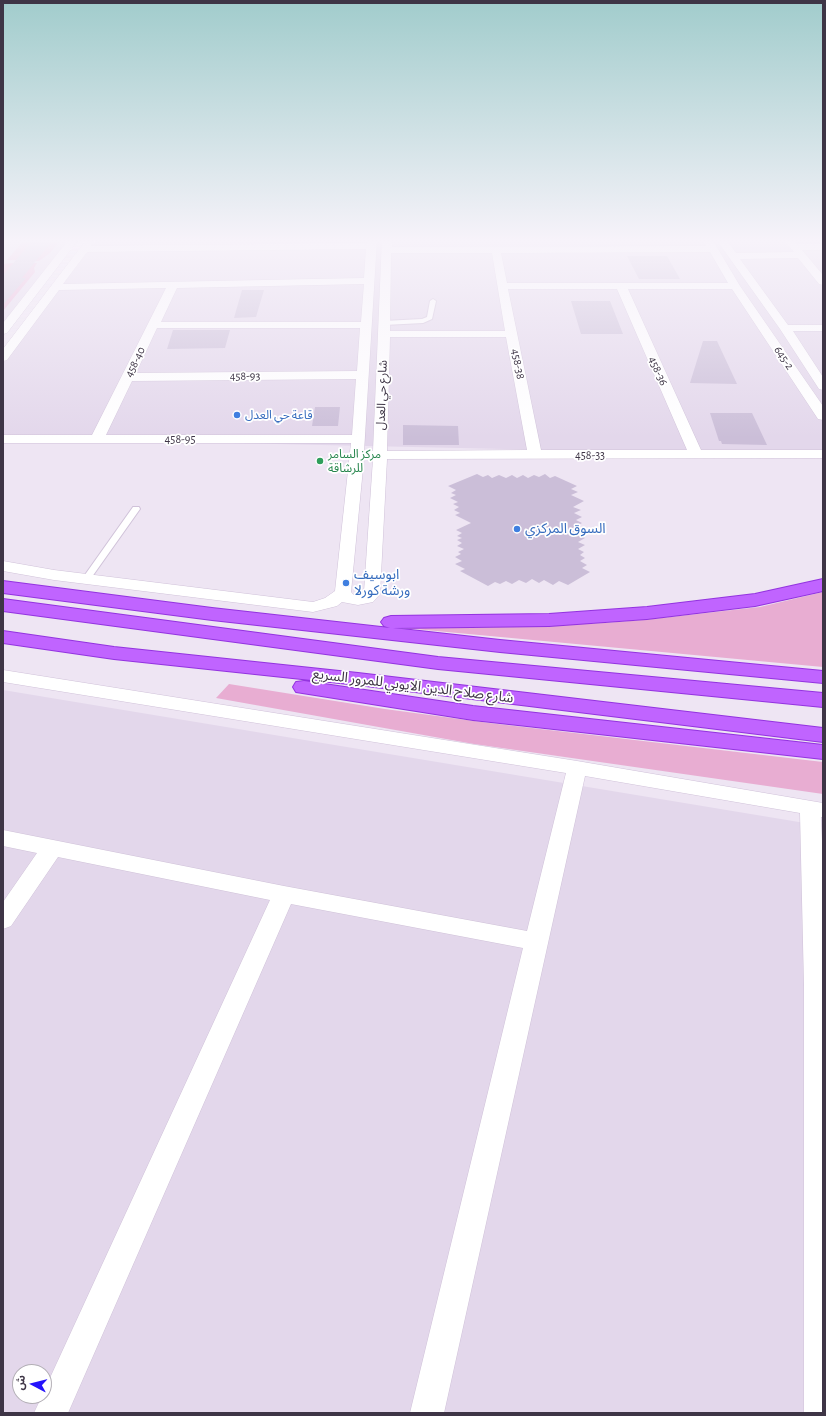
<!DOCTYPE html>
<html>
<head>
<meta charset="utf-8">
<style>
	body { margin:0 }
	#map { position:relative; width:826px; height:1416px; overflow:hidden; background:#eee5f3; font-family:"Alegreya Sans","Noto Sans Arabic",sans-serif }
	canvas { display:block }
	.frame { position:absolute; inset:0; border:4px solid #3e3546; pointer-events:none }
	.north { position:absolute; left:12px; top:1364px; width:40px; height:40px; box-sizing:border-box; background:#fff; border:1px solid #b2aeb5; border-radius:50%; rotate:277deg; font-size:11px; font-weight:700; line-height:16px; text-align:center; color:#3e3546 }
	.north::after { content:''; display:block; margin:auto; width:14px; height:18px; background:#2513fc; clip-path:polygon(50% 0,100% 100%,50% 72%,0 100%) }
</style>
</head>
<body>
<div id="map">
<canvas width="826" height="1416"></canvas>
<div class="frame"></div>
<div class="north">ش</div>
</div>
<script>
const ctx = document.querySelector('canvas').getContext('2d');
ctx.lineJoin = 'round';
function fill(path, color) {
  ctx.fillStyle = color;
  ctx.fill(path, 'evenodd');
}
function poly(rows) {
  const path = new Path2D();
  for (const r of rows) {
    path.moveTo(r[0], r[1]);
    for (let i = 2; i < r.length; i += 2) path.lineTo(r[i], r[i + 1]);
  }
  return path;
}
function strokePath(path, color, width, dash) {
  ctx.strokeStyle = color;
  ctx.lineWidth = width;
  ctx.lineCap = dash ? 'butt' : 'round';
  ctx.setLineDash(dash || []);
  ctx.stroke(path);
}
function write(font, color, halo, rows, align = 'center') {
  ctx.font = font + ' "Alegreya Sans","Noto Sans Arabic",sans-serif';
  ctx.lineWidth = 3.5;
  ctx.setLineDash([]);
  ctx.textBaseline = 'middle';
  ctx.strokeStyle = halo;
  ctx.fillStyle = color;
  for (const [text, x, y, turn = 0] of rows) {
    ctx.save();
    ctx.translate(x, y);
    ctx.rotate((+turn || 0) * Math.PI / 180);
    ctx.textAlign = isNaN(turn) ? turn : align;
    if (halo) ctx.strokeText(text, 0, 0);
    ctx.fillText(text, 0, 0);
    ctx.restore();
  }
}
fill(poly([
	[3,239,77,239,3,337],
	[97,239,823,239,823,456,3,438,3,363],
	[3,690,823,826,823,1413,3,1413],
	[20,1372,44,1372,44,1396,20,1396]
]), '#e3d7eb');
fill(poly([
	[25,239,61,239,50,253,39,261,7,260],
	[13,263,37,263,34,268,35,272,3,311,3,264],
	[823,592,823,667,404,628,499,627,604,623,643,620,760,607],
	[229,684,385,709,489,723,823,762,823,794,474,744,216,698]
]), '#e8add2');
fill(poly([
	[34,239,53,240,22,278,26,278,3,305,3,275],
	[627,256,667,256,680,279,639,279],
	[242,290,264,290,256,317,234,318],
	[571,301,610,301,623,334,581,334],
	[173,330,230,330,225,348,167,349],
	[703,341,717,341,737,384,690,383],
	[315,407,340,407,338,426,312,426],
	[710,413,752,413,767,445,722,444,721,441,719,441],
	[403,425,458,426,459,445,403,445],
	[477,474,483,477,488,475,492,478,499,475,506,478,512,475,517,478,523,475,528,478,534,475,539,477,545,474,550,478,555,476,577,486,571,489,578,492,571,495,584,501,573,507,581,510,574,513,582,517,576,520,582,523,573,528,583,533,578,535,585,538,578,542,585,545,578,549,584,552,580,555,585,558,580,561,587,565,582,568,590,572,568,585,559,581,553,585,544,580,539,583,532,579,526,583,519,580,512,584,506,581,500,584,495,582,488,586,460,571,465,569,455,564,462,561,455,557,461,554,458,552,464,549,457,546,462,543,457,540,462,538,457,536,462,533,456,530,471,523,455,515,460,513,454,510,459,507,453,504,458,502,450,498,456,495,451,493,456,490,448,486]
]), '#cbbed8');
const lane = poly([
	[433,299,436,301,432,319,423,323,384,325,381,323,384,321,422,319,427,317,430,301,433,299],
	[133,507,139,507,140,509,89,581,83,581,82,579,133,507]
]);
const street = poly([
	[69,239,79,239,7,333,3,334,3,323,69,239],
	[87,239,95,239,91,246,367,243,367,239,377,239,364,452,373,451,382,239,392,239,392,247,706,246,702,239,712,239,740,286,823,406,823,420,818,419,732,289,628,289,701,450,823,450,823,458,387,459,380,594,373,602,358,605,342,602,337,606,313,612,54,580,3,571,3,561,54,570,313,602,325,598,335,591,351,443,3,443,3,435,92,435,166,288,59,290,7,360,3,361,3,349,87,239],
	[366,249,364,278,63,284,87,252,366,249],
	[710,252,728,283,507,283,501,253,710,252],
	[391,253,492,253,505,331,390,331,391,253],
	[364,284,361,322,161,322,177,288,364,284],
	[508,289,617,289,687,450,541,450,508,289],
	[157,328,360,328,357,371,136,373,157,328],
	[390,337,506,337,527,450,387,451,390,337],
	[356,379,352,435,106,435,132,381,356,379],
	[364,458,373,459,364,592,358,595,354,595,351,592,364,458],
	[716,239,726,239,736,253,794,252,783,239,793,239,797,244,823,244,823,250,802,250,823,275,823,285,819,284,798,258,740,259,788,325,823,325,823,331,793,331,823,377,823,390,819,389,780,329,716,239],
	[3,670,577,761,823,803,823,817,821,817,823,865,823,1413,804,1413,804,986,800,813,585,776,444,1413,410,1413,523,948,291,904,68,1413,34,1413,42,1396,44,1396,44,1391,270,900,58,857,11,926,3,929,3,902,37,853,3,846,3,830,284,886,527,931,566,773,3,682,3,670]
]);
const highway = poly([
	[823,579,823,591,755,606,647,619,549,626,393,628,500,640,823,671,823,683,500,652,212,620,3,593,3,581,212,608,390,628,384,626,381,622,384,618,391,616,549,614,647,607,755,594,823,579],
	[3,599,438,657,823,693,823,707,438,669,3,611,3,599],
	[3,631,114,647,358,673,823,728,823,742,358,685,114,659,3,643,3,631],
	[304,681,473,706,823,745,823,759,473,720,296,692,293,687,296,682,304,681]
]);
strokePath(lane, '#d0c2d9', 2);
strokePath(street, '#d0c2d9', 1);
strokePath(highway, '#9334df', 2);
fill(lane, '#fff');
fill(street, '#fff');
fill(highway, '#c064ff');
const sky = ctx.createLinearGradient(0, 0, 0, 438);
sky.addColorStop(0, '#a1cccc');
sky.addColorStop(0.55, '#f7f3fa');
sky.addColorStop(1, '#f7f3fa00');
ctx.fillStyle = sky;
ctx.fillRect(0, 0, 826, 438);
for (const [x, y, r, color] of [
	[237,415,4,"#3f7fe0"],
	[320,461,4,"#2e9e5b"],
	[517,529,4,"#3f7fe0"],
	[346,583,4,"#3f7fe0"]
]) {
  const dot = new Path2D();
  dot.arc(x, y, r, 0, 2 * Math.PI);
  ctx.fillStyle = color;
  ctx.fill(dot);
  strokePath(dot, '#fff', 1.5);
}
write('12px', '#3e3546', '#fff', [
	["645-2",784,358,56],
	["458-40",135,362,-64],
	["458-38",518,364,79],
	["458-36",658,371,66],
	["458-93",245,376,-1],
	["شارع حي العدل",382,395,-88],
	["458-95",180,439],
	["458-33",590,455]
]);
write('12px', '#366cbe', '#fff', [
	["قاعة حي العدل",245,415]
], 'left');
write('12px', '#27864d', '#fff', [
	["مركز السامر",328,454],
	["للرشاقة",328,468]
], 'left');
write('14px', '#366cbe', '#fff', [
	["السوق المركزي",525,529],
	["ابوسيف",354,575],
	["ورشة كورلا",354,591]
], 'left');
write('14px', '#3e3546', '#fff', [
	["شارع صلاح الدين الايوبي للمرور السريع",413,686,7]
]);
</script>
</body>
</html>
